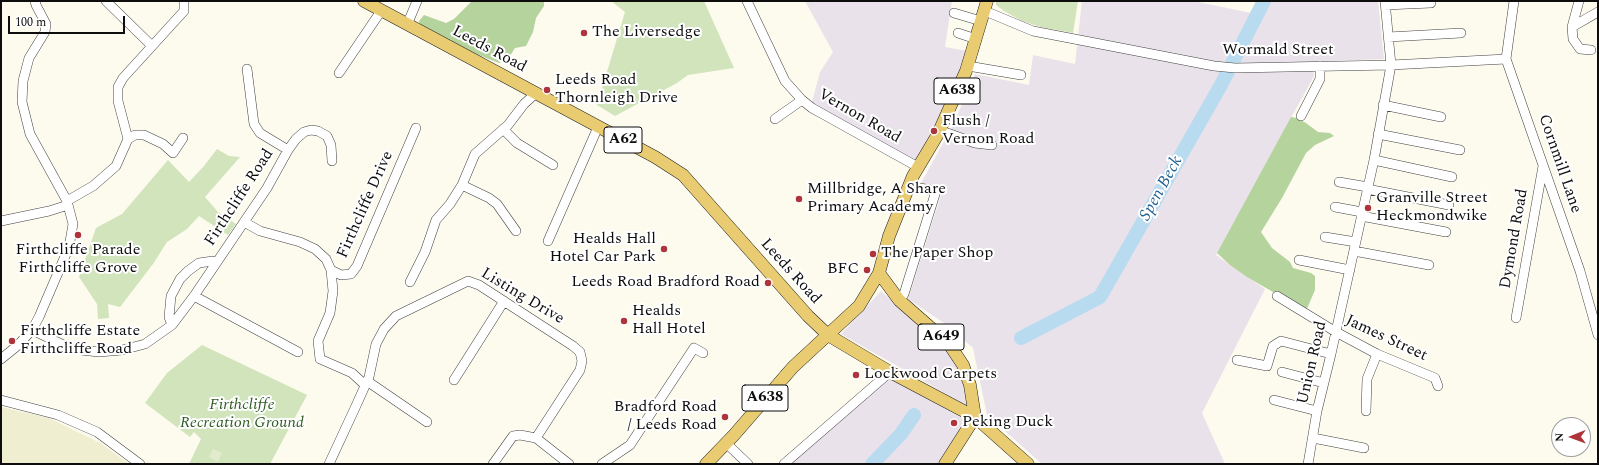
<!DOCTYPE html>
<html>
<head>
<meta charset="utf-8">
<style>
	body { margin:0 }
	#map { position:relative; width:1599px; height:465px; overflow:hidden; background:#fdfaee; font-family:Spectral,serif }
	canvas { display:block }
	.frame { position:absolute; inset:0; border:2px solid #0d0d0d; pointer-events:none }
	.north { position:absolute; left:1551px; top:417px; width:40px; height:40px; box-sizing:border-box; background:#fff; border:1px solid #9e9e9e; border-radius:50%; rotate:269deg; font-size:11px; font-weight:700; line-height:16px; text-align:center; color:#0d0d0d }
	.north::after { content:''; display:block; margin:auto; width:14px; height:18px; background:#ad343b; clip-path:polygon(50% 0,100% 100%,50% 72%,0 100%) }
	.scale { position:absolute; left:8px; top:16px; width:117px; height:18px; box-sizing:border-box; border:2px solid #0d0d0d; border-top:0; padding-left:5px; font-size:12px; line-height:14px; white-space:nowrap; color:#0d0d0d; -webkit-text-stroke:3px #fff; paint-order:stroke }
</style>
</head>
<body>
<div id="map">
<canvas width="1599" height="465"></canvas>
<div class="frame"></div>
<div class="north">N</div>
<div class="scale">100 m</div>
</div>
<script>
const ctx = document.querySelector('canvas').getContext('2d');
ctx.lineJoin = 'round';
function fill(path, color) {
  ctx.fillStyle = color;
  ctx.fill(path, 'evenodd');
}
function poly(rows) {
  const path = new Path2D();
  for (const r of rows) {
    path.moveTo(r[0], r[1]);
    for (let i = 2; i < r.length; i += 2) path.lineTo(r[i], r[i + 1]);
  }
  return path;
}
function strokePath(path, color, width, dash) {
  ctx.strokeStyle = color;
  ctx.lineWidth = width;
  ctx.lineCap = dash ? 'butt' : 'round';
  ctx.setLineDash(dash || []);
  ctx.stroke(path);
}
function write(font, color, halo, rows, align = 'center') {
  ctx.font = font + ' Spectral,serif';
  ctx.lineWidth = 4;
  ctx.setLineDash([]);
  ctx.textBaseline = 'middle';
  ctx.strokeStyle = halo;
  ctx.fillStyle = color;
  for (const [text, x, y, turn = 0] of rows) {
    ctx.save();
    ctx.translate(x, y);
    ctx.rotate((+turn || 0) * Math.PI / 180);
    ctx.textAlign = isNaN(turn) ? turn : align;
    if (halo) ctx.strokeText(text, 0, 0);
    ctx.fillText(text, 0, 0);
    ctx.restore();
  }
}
fill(poly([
	[805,1,952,1,945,47,967,51,950,101,917,164,809,113,820,72,833,52],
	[1082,1,1193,1,1261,15,1269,1,1378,1,1384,59,1312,62,1314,76,1216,255,1265,289,1202,413,1225,464,1042,464,987,415,973,348,944,323,908,299,942,192,920,185,953,125,975,74,1029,85,1033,55,1075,64],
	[881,291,921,326,952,355,962,367,972,406,964,404,841,334],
	[890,378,967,421,938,464,790,464]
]), '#eae2eb');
fill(poly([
	[1,407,49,418,102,444,129,464,1,464]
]), '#f0eed1');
fill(poly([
	[611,1,704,1,734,68,688,75,677,83,615,116,597,105,625,12],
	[996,1,1078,1,1073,33,1041,27,1022,21,1004,11,996,5],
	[217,149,229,156,240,157,205,197,218,212,236,224,233,228,228,235,199,216,187,229,167,242,153,264,120,307,108,304,109,318,98,319,97,304,79,277,96,228,122,214,168,160,189,182,204,166],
	[202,345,307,395,270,464,189,464,201,439,194,432,190,437,145,403,167,373]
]), '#d1e4bc');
fill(poly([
	[472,1,544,1,544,6,536,18,533,32,526,46,515,48,508,59,499,63,453,45,420,28,419,21,424,15,446,23,454,19],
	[1291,117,1297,118,1306,123,1318,132,1330,133,1334,136,1315,145,1306,153,1282,198,1261,232,1272,248,1290,262,1293,268,1311,273,1315,276,1315,290,1306,311,1247,277,1230,265,1217,253]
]), '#b5d39d');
fill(poly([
	[213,449,222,453,218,462,209,457]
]), '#e1eccc');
strokePath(poly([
	[1021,338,1100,297,1221,85,1264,1],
	[872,464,901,434,914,415]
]), '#b8dbef', 14);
const minor = poly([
	[106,1,152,46],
	[747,1,785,81,802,100,812,108,918,167],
	[1514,1,1506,59,1580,271,1598,335],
	[1579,1,1572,27,1573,39,1580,49,1591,50],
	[1385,5,1431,3],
	[985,11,1033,31,1214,66,1235,68,1391,65,1506,59],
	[954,13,981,21],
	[407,25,417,1],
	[1572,27,1598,12],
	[958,33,976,39],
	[1388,37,1461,33],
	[968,66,1021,75],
	[247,69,254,124,260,133,288,150,296,139,304,132,311,130,318,131,327,136,331,145,332,161],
	[339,73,381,11],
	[1383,105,1441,117],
	[1301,116,1320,79,1320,66],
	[775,119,802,100],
	[503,129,517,143,553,165],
	[939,130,975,143,992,145],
	[1378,134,1460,150],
	[128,139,135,135,144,135,163,144,173,153,183,138],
	[1374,160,1452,177],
	[1339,182,1368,187],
	[462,185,489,198,497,204,516,231],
	[1367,189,1449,205],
	[67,201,93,186,116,166,128,139,118,101,118,87,123,78,184,11,184,1],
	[1335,207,1362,212],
	[1361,216,1446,232],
	[1,221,49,211,68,205],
	[244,222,260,231,300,242,315,249,326,259,331,270,333,291,330,313,318,341,320,359,352,373,365,385],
	[1325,237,1356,242],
	[548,241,598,127],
	[1354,251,1429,265],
	[1299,260,1350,270],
	[331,270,341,275,351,274,357,266,416,128],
	[410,282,425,252,436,220,450,204,462,185,475,154,508,125,524,104,536,93],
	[194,296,298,352],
	[1277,296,1336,332,1377,354,1435,378,1438,386],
	[899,300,904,294,936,191,909,186],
	[1516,318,1543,166],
	[172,325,169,317,171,296,180,279,188,271,199,263,213,261,217,262],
	[32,330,72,349,99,352,122,350,145,344,172,325,194,296,267,188,288,150],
	[1,359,17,346,32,330,39,317,69,247,73,224,67,201,30,134,22,102,23,81,29,58,45,32,46,24,36,5,35,1],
	[1237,360,1267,366,1273,346,1281,341,1331,354],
	[1282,372,1324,383],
	[454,380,504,301],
	[367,381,427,422],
	[1,400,58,415,97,432,140,464],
	[1274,400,1317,411],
	[1366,411,1367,379,1377,354],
	[1313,438,1364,448],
	[726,443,748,464],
	[329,464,355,408,369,377,376,344,384,329,396,316,468,281,479,285,573,346,580,352,582,361,580,370,536,438],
	[493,464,513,436,520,435,536,438,569,464],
	[602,464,630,445,694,348,703,353],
	[784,464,890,372],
	[1308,464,1317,411,1331,354,1374,160,1391,65,1385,1]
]);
const major = poly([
	[364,1,655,157,683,175,808,316,828,335,890,372,975,417,1028,464],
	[879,273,899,300,949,344,963,365,970,385,975,417],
	[706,464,734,435,793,367,859,306,879,273,889,236,913,176,938,134,966,71,987,1],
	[945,464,975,417]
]);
strokePath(minor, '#404040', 10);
strokePath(major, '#1e1e1e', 13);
strokePath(minor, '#fff', 9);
strokePath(major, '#e9cc72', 12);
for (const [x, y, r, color] of [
	[584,33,4,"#ad343b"],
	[547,90,4,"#ad343b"],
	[934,131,4,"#ad343b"],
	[799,199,4,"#ad343b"],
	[1368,208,4,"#ad343b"],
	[78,235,4,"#ad343b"],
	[664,249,4,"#ad343b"],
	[873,254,4,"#ad343b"],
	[867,270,4,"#ad343b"],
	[768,283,4,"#ad343b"],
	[624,321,4,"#ad343b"],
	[12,341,4,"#ad343b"],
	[856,375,4,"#ad343b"],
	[725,417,4,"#ad343b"],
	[954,423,4,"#ad343b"]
]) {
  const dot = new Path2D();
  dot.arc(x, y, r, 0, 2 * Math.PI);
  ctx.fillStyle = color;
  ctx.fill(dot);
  strokePath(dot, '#fff', 1.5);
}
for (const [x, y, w] of [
	[957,91,46],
	[623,140,38],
	[941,337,46],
	[765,398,46]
]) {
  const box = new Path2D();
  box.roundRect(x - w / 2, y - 13, w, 26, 3);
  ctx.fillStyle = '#fff';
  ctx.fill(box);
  strokePath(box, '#0d0d0d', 1);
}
write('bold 15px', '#0d0d0d', null, [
	["A638",957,91],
	["A62",623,140],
	["A649",941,337],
	["A638",765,398]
]);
write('16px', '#0d0d0d', '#fff', [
	["The Liversedge",592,33],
	["Leeds Road",555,81],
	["Thornleigh Drive",555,99],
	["Flush /",942,122],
	["Vernon Road",942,140],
	["Millbridge, A Share",807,190],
	["Primary Academy",807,208],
	["Granville Street",1376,199],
	["Heckmondwike",1376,217],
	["Healds Hall",656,240,"right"],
	["Hotel Car Park",656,258,"right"],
	["Firthcliffe Parade",78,251,"center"],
	["Firthcliffe Grove",78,269,"center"],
	["The Paper Shop",881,254],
	["BFC",859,270,"right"],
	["Leeds Road Bradford Road",760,283,"right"],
	["Healds",632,312],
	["Hall Hotel",632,330],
	["Firthcliffe Estate",20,332],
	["Firthcliffe Road",20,350],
	["Lockwood Carpets",864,375],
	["Bradford Road",717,408,"right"],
	["/ Leeds Road",717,426,"right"],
	["Peking Duck",962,423]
], 'left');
write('16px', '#0d0d0d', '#fff', [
	["Leeds Road",489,50,28],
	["Wormald Street",1278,51],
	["Vernon Road",859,117,30],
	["Cornmill Lane",1559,164,71],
	["Firthcliffe Road",240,198,-57],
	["Firthcliffe Drive",366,205,-66],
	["Dymond Road",1515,239,-80],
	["Leeds Road",790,272,48],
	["Listing Drive",522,297,31],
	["James Street",1386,339,25],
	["Union Road",1313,363,-77]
]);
write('italic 16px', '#305d24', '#fff', [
	["Firthcliffe",242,406],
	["Recreation Ground",242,424]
]);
write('italic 17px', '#246291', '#fff', [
	["Spen Beck",1162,189,-61]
]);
</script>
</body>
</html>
